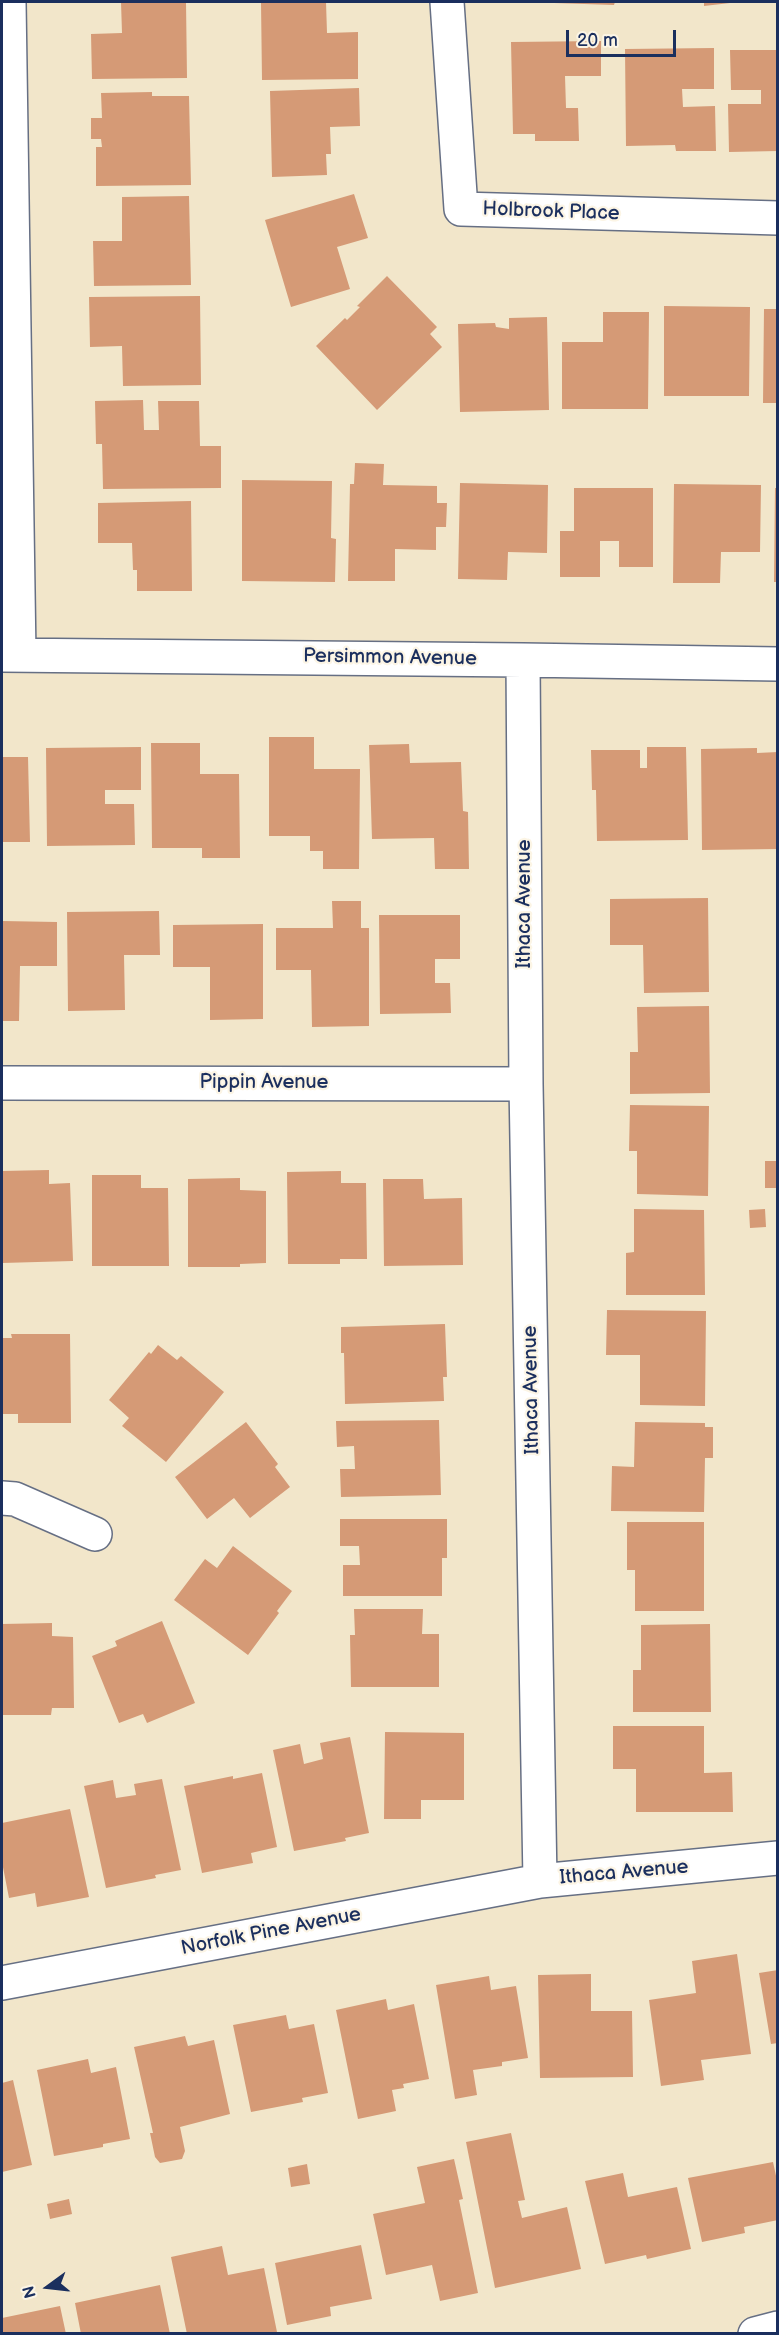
<!DOCTYPE html>
<html>
<head>
<meta charset="utf-8">
<style>
	body { margin:0 }
	#map { position:relative; width:779px; height:2335px; overflow:hidden; background:#f2e6ca; font-family:"Balsamiq Sans",sans-serif }
	canvas { display:block }
	.frame { position:absolute; inset:0; border:3px solid #1b2f5e; pointer-events:none }
	.north { position:absolute; left:18px; top:2257px; width:60px; height:60px; -webkit-text-stroke:4px #fcf5e5; paint-order:stroke; rotate:255deg; font-size:16px; font-weight:700; line-height:24px; text-align:center; color:#1b2f5e }
	.north::after { content:''; display:block; margin:auto; width:21px; height:27px; background:#1b2f5e; clip-path:polygon(50% 0,100% 100%,50% 72%,0 100%) }
	.scale { position:absolute; left:566px; top:30px; width:110px; height:27px; box-sizing:border-box; border:3px solid #1b2f5e; border-top:0; padding-left:8px; font-size:18px; line-height:21px; white-space:nowrap; color:#1b2f5e; -webkit-text-stroke:4px #fcf5e5; paint-order:stroke }
</style>
</head>
<body>
<div id="map">
<canvas width="779" height="2335"></canvas>
<div class="frame"></div>
<div class="north">N</div>
<div class="scale">20 m</div>
</div>
<script>
const ctx = document.querySelector('canvas').getContext('2d');
ctx.lineJoin = 'round';
function fill(path, color) {
  ctx.fillStyle = color;
  ctx.fill(path, 'evenodd');
}
function poly(rows) {
  const path = new Path2D();
  for (const r of rows) {
    path.moveTo(r[0], r[1]);
    for (let i = 2; i < r.length; i += 2) path.lineTo(r[i], r[i + 1]);
  }
  return path;
}
function strokePath(path, color, width, dash) {
  ctx.strokeStyle = color;
  ctx.lineWidth = width;
  ctx.lineCap = dash ? 'butt' : 'round';
  ctx.setLineDash(dash || []);
  ctx.stroke(path);
}
function write(font, color, halo, rows, align = 'center') {
  ctx.font = font + ' "Balsamiq Sans",sans-serif';
  ctx.lineWidth = 4.5;
  ctx.setLineDash([]);
  ctx.textBaseline = 'middle';
  ctx.strokeStyle = halo;
  ctx.fillStyle = color;
  for (const [text, x, y, turn = 0] of rows) {
    ctx.save();
    ctx.translate(x, y);
    ctx.rotate((+turn || 0) * Math.PI / 180);
    ctx.textAlign = isNaN(turn) ? turn : align;
    if (halo) ctx.strokeText(text, 0, 0);
    ctx.fillText(text, 0, 0);
    ctx.restore();
  }
}
fill(poly([
	[121,2,186,2,187,78,92,79,91,34,122,33],
	[261,2,326,2,327,33,358,32,358,79,262,80],
	[554,2,615,2,614,5,554,3],
	[704,2,730,2,730,3,704,6],
	[601,41,601,76,565,76,566,108,578,108,579,141,535,141,535,134,513,134,511,42],
	[714,48,714,89,682,89,683,107,715,106,716,151,676,151,675,145,626,146,625,49],
	[730,50,778,50,778,151,729,152,728,104,761,104,761,90,731,90],
	[359,88,360,126,330,127,331,154,326,154,327,175,272,177,270,91],
	[152,92,152,96,189,96,191,185,96,186,96,147,102,147,101,139,91,139,91,118,102,118,101,93],
	[354,194,368,238,337,247,350,289,291,307,265,220],
	[189,196,191,285,94,286,93,241,122,241,122,197],
	[387,276,437,327,430,334,442,347,377,410,316,346,345,318,347,320,360,307,357,306],
	[200,296,201,385,123,386,122,346,90,347,89,297],
	[664,306,750,307,749,396,664,396],
	[764,309,778,309,778,403,763,403],
	[603,312,649,312,648,409,562,409,562,342,603,342],
	[547,317,549,410,460,412,458,324,495,323,496,327,509,329,509,318],
	[143,400,144,430,159,430,158,401,199,401,200,446,221,446,221,488,103,489,102,444,96,444,95,401],
	[355,463,384,464,383,485,437,486,437,503,447,503,446,527,436,527,436,550,395,549,395,581,348,581,350,484,354,484],
	[242,480,332,481,331,538,336,539,335,582,242,581],
	[460,483,548,485,547,553,508,552,507,580,458,579],
	[674,484,761,485,760,552,721,552,720,583,673,583],
	[574,488,653,488,653,567,619,567,619,541,600,541,600,577,560,577,560,531,574,531],
	[775,488,778,488,778,582,774,582],
	[191,501,192,591,137,591,137,570,133,570,132,543,98,543,98,503],
	[269,737,314,737,314,769,360,769,359,869,323,869,323,851,310,851,310,836,269,836],
	[151,743,200,743,200,774,239,774,240,858,202,858,202,848,152,848],
	[409,744,410,763,461,762,463,811,468,812,469,869,435,869,434,838,372,839,369,745],
	[141,747,141,790,105,790,105,804,134,804,135,845,47,846,46,748],
	[647,747,686,747,688,840,597,841,596,790,592,790,591,750,640,750,640,768,647,768],
	[757,748,757,753,778,752,778,849,702,850,701,749],
	[2,757,28,757,30,842,2,842],
	[708,898,709,992,644,993,643,945,610,945,610,899],
	[332,901,361,901,361,928,369,928,369,1026,312,1027,311,970,276,970,276,928,333,928],
	[159,911,160,955,124,955,125,1010,68,1011,67,912],
	[379,915,460,915,460,959,435,959,435,983,450,983,451,1013,380,1014],
	[2,921,57,922,57,966,20,966,19,1021,2,1021],
	[263,924,263,1019,210,1020,210,967,173,967,173,925],
	[709,1006,710,1093,630,1094,630,1052,638,1052,637,1007],
	[630,1105,709,1106,708,1196,637,1194,637,1151,629,1151],
	[765,1161,778,1161,778,1188,765,1188],
	[49,1170,49,1184,70,1183,73,1261,2,1263,2,1171],
	[341,1171,341,1183,366,1183,367,1259,340,1259,340,1264,288,1264,287,1172],
	[92,1175,141,1175,141,1188,168,1188,169,1266,92,1266],
	[240,1178,240,1190,266,1191,266,1263,240,1264,240,1267,188,1267,188,1179],
	[383,1179,423,1179,424,1199,462,1198,463,1265,384,1266],
	[634,1209,704,1210,705,1295,626,1295,626,1253,634,1252],
	[765,1209,766,1227,750,1228,749,1210],
	[607,1310,706,1311,705,1406,640,1405,640,1355,606,1355],
	[445,1324,447,1377,443,1377,444,1401,345,1404,344,1353,341,1353,341,1327],
	[11,1334,70,1334,71,1423,18,1423,18,1414,2,1414,2,1338,12,1338],
	[158,1345,177,1360,181,1356,224,1392,166,1462,122,1426,129,1418,109,1400,149,1352,151,1354],
	[439,1420,441,1495,341,1497,340,1469,355,1469,354,1446,337,1447,336,1421],
	[246,1422,278,1464,275,1467,290,1487,250,1518,234,1498,207,1519,175,1477],
	[635,1422,705,1423,705,1427,713,1427,713,1458,705,1458,704,1512,611,1511,612,1466,634,1467],
	[340,1519,447,1519,447,1558,442,1558,442,1596,343,1596,343,1565,360,1565,359,1546,340,1546],
	[627,1522,704,1522,704,1611,635,1611,635,1570,627,1570],
	[233,1546,292,1591,277,1611,279,1613,248,1655,174,1600,205,1559,217,1568],
	[354,1609,423,1609,422,1634,439,1634,439,1687,351,1687,350,1635,355,1635],
	[162,1621,195,1703,147,1723,143,1714,119,1723,92,1656,117,1646,115,1641],
	[52,1623,52,1636,73,1637,74,1708,52,1708,51,1715,2,1715,2,1624],
	[710,1624,711,1712,633,1712,633,1670,641,1670,641,1625],
	[613,1726,704,1726,704,1773,732,1772,733,1812,636,1812,636,1769,613,1769],
	[385,1732,464,1733,464,1800,421,1800,421,1819,384,1819],
	[350,1737,369,1833,345,1838,346,1841,294,1851,273,1750,300,1744,304,1764,323,1759,320,1743],
	[262,1773,277,1847,251,1853,253,1863,202,1873,184,1786,233,1776,233,1779],
	[162,1779,181,1870,155,1875,156,1878,106,1888,84,1786,113,1780,116,1798,136,1795,134,1784],
	[70,1809,89,1897,37,1907,35,1893,9,1898,2,1862,2,1823],
	[737,1954,751,2054,701,2060,704,2080,661,2086,649,2000,696,1993,692,1961],
	[778,1970,778,2043,771,2044,759,1973],
	[591,1974,591,2011,632,2011,633,2077,540,2078,538,1975],
	[489,1976,491,1990,516,1986,528,2058,502,2062,502,2066,473,2070,477,2095,455,2099,436,1985],
	[386,1999,388,2010,414,2004,429,2079,403,2084,404,2088,392,2090,396,2111,358,2119,336,2010],
	[286,2015,289,2029,314,2024,328,2093,302,2098,303,2102,251,2112,233,2025],
	[185,2036,188,2046,214,2040,230,2114,180,2127,185,2151,182,2159,160,2163,155,2157,150,2133,153,2133,134,2047],
	[88,2059,91,2073,116,2067,130,2139,103,2144,103,2147,54,2156,37,2070],
	[13,2080,32,2165,2,2172,2,2083],
	[511,2133,525,2200,518,2201,522,2218,567,2207,581,2269,495,2288,466,2142],
	[454,2159,463,2199,459,2200,478,2293,440,2301,432,2265,386,2275,373,2214,425,2203,417,2167],
	[773,2162,778,2185,778,2220,744,2227,745,2233,702,2242,688,2178],
	[307,2164,310,2184,291,2187,288,2168],
	[623,2173,628,2197,677,2187,691,2249,647,2259,646,2255,605,2264,585,2181],
	[69,2199,72,2214,50,2219,47,2204],
	[361,2245,372,2299,330,2307,331,2316,287,2325,275,2263],
	[222,2246,228,2275,264,2268,277,2332,187,2334,171,2257],
	[160,2285,170,2334,81,2334,75,2303],
	[60,2306,66,2334,2,2334,2,2318]
]), '#d59a76');
const street = poly([
	[9,2,19,655],
	[447,2,461,209,778,218],
	[2,655,523,660,778,664],
	[523,660,526,1084,540,1881,778,1858],
	[2,1083,526,1084],
	[2,1498,15,1499,95,1534],
	[2,1983,540,1881]
]);
const secondary = poly([
	[755,2334,778,2328]
]);
strokePath(street, '#666f84', 36);
strokePath(secondary, '#666f84', 36);
strokePath(street, '#fff', 33);
strokePath(secondary, '#fff', 33);
write('20px', '#1b2f5e', '#fcf5e5', [
	["Holbrook Place",551,212,2],
	["Persimmon Avenue",390,658,1],
	["Ithaca Avenue",525,904,-90],
	["Pippin Avenue",264,1083],
	["Ithaca Avenue",532,1390,-91],
	["Ithaca Avenue",624,1873,-5],
	["Norfolk Pine Avenue",271,1932,-11]
]);
</script>
</body>
</html>
